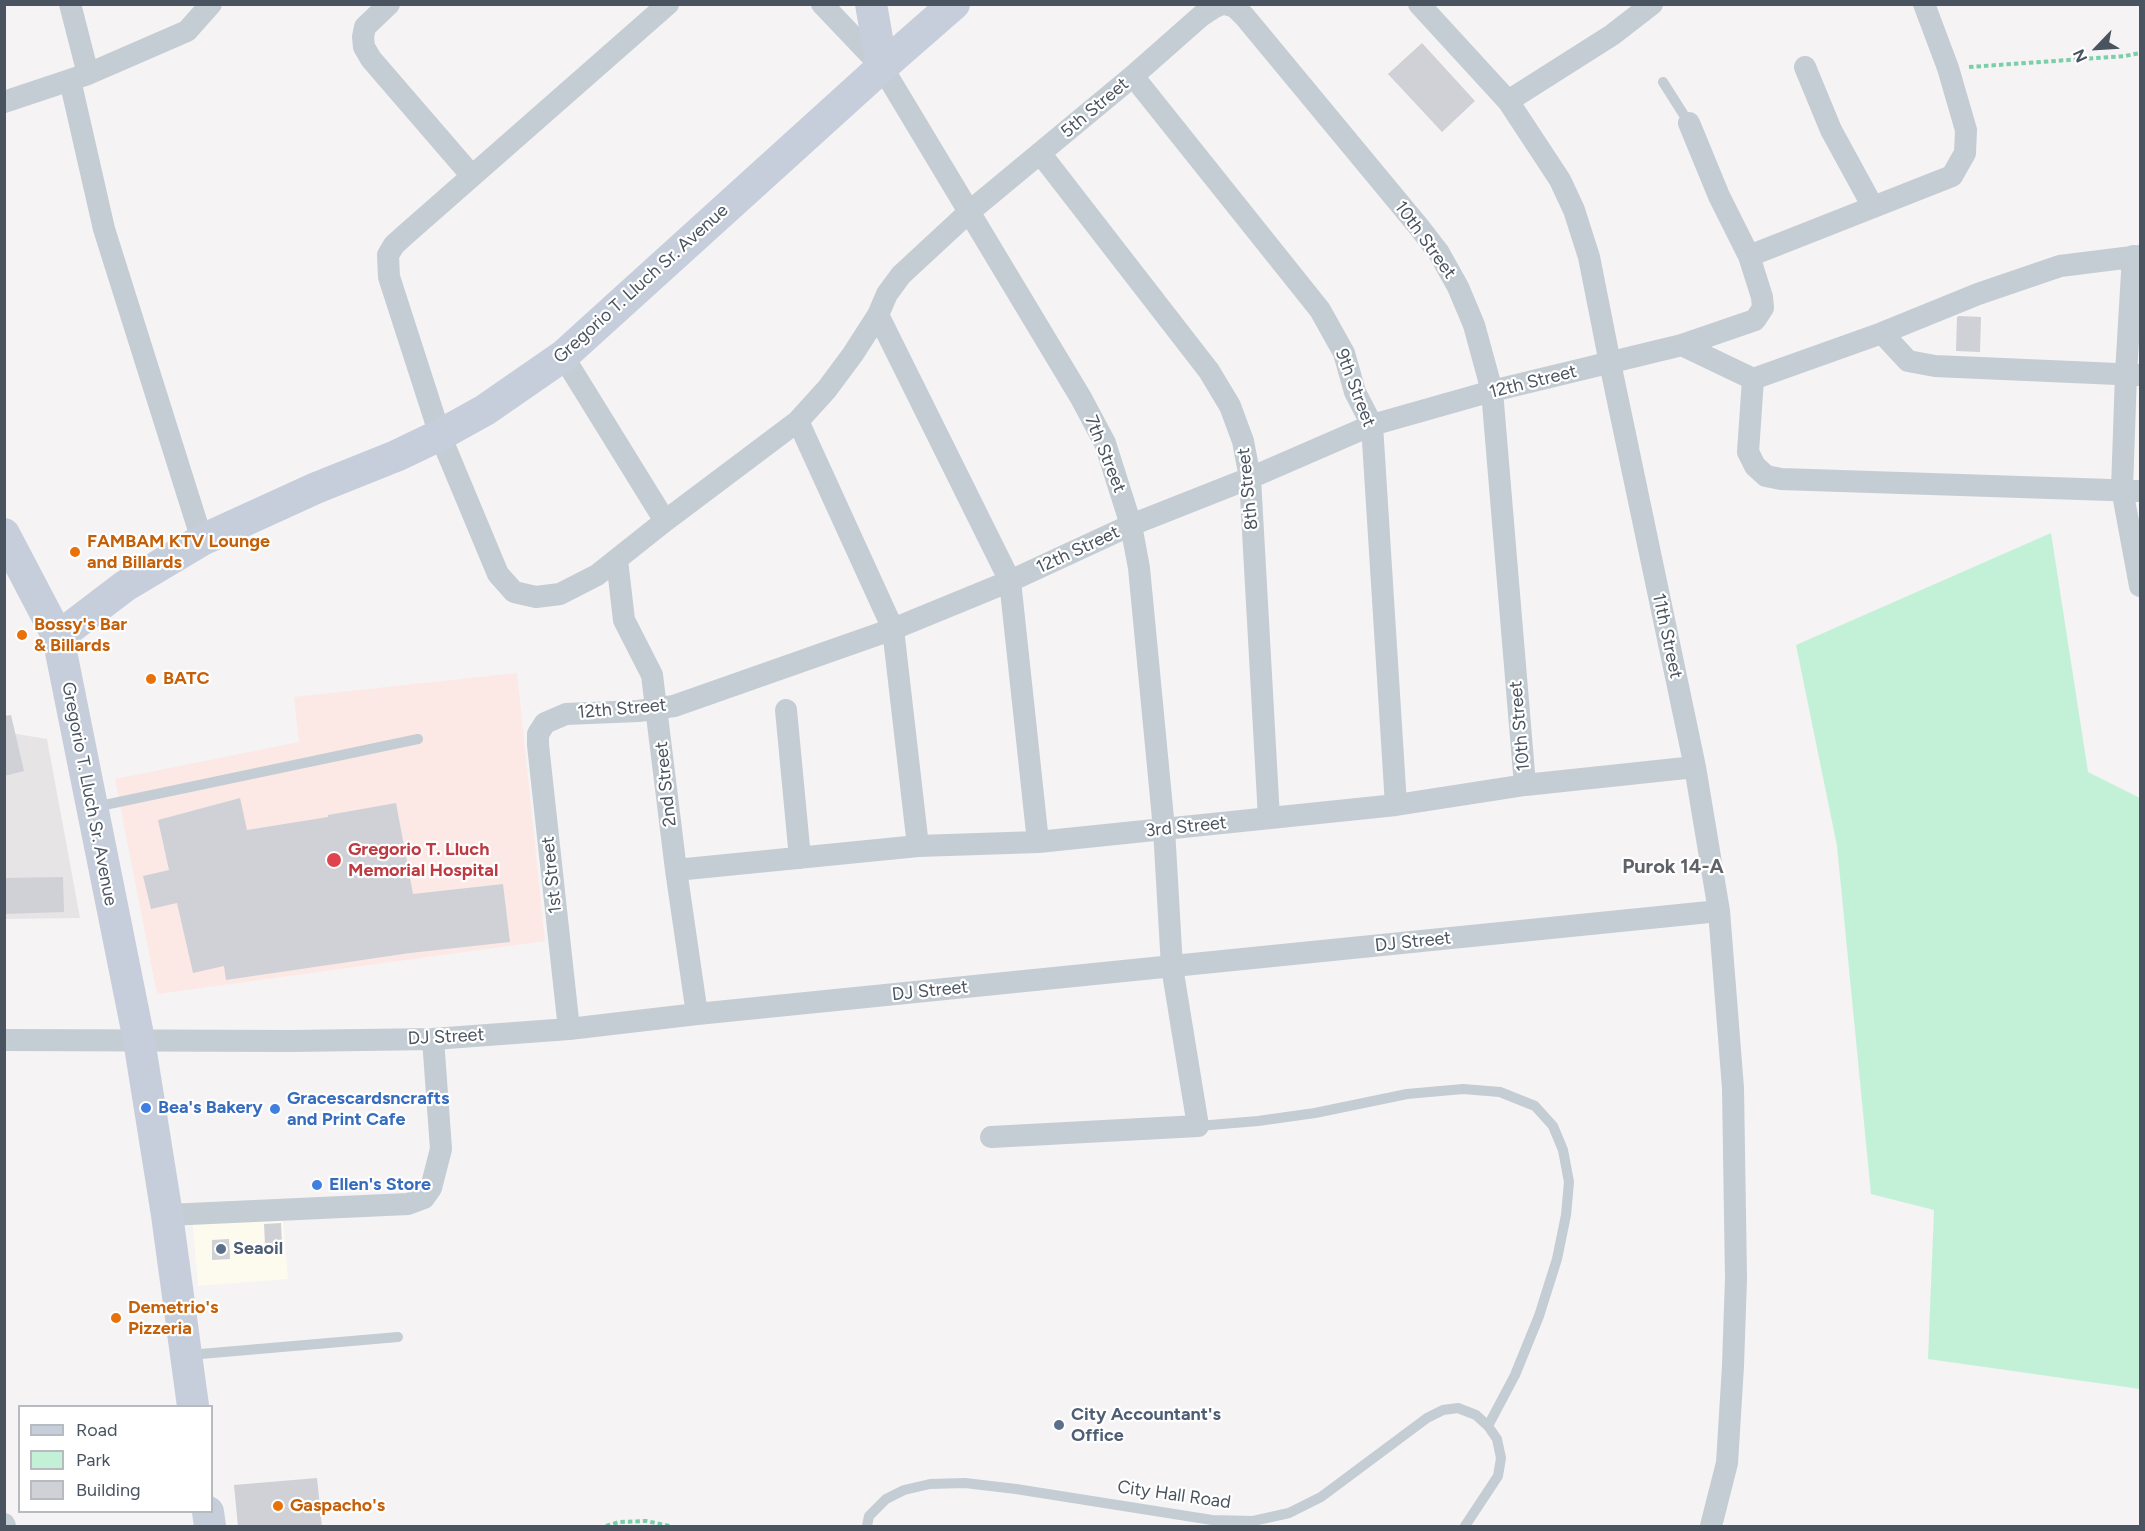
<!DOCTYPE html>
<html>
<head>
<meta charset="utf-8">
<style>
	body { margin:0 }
	#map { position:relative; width:2145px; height:1531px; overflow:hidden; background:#f5f3f3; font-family:Figtree,sans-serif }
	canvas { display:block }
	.frame { position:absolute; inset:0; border:6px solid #4a5460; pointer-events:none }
	.legend { position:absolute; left:18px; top:1405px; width:195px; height:108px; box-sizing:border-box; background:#fff; border:2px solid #b7bbbf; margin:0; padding:8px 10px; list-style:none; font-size:18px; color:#4a5460 }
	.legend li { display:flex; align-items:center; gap:12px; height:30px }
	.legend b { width:30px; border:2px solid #b7bbbf }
	.north { position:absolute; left:2067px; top:18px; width:60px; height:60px; -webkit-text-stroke:4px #fff; paint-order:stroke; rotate:245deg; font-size:16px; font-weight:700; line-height:24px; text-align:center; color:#4a5460 }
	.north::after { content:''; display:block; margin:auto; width:21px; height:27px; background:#4a5460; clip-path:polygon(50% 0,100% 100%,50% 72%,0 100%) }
</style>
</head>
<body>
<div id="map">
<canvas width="2145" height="1531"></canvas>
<div class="frame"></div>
<ul class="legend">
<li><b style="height:8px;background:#c6cedb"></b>Road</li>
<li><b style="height:16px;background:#c3f1d8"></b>Park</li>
<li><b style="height:16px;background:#cfd1d7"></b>Building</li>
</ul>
<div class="north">N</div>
</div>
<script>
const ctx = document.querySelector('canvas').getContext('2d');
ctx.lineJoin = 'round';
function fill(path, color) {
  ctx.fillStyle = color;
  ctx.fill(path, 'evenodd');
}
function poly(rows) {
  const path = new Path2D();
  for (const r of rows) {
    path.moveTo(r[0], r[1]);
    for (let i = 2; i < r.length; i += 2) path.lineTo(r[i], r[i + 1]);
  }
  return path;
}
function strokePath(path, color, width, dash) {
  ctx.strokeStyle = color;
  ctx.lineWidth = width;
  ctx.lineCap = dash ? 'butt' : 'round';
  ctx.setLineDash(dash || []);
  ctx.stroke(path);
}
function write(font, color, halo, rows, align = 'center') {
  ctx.font = font + ' Figtree,sans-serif';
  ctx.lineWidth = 4.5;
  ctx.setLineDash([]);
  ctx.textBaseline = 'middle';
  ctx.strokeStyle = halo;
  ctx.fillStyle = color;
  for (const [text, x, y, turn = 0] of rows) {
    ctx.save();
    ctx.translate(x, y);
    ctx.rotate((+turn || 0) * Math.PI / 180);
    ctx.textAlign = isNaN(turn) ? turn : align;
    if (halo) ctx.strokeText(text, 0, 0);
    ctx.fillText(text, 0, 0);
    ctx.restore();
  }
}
fill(poly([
	[282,1209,288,1279,198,1286,192,1217]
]), '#fdfaee');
fill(poly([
	[4,732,47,739,80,918,5,919]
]), '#e6e4e5');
fill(poly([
	[517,673,545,941,157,994,115,779,299,742,294,697]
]), '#fce9e6');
fill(poly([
	[2051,533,2088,772,2140,798,2140,1389,1928,1359,1934,1210,1871,1194,1837,846,1796,645]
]), '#c3f1d8');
fill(poly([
	[1422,43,1475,101,1442,132,1388,74],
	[1959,316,1981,317,1980,352,1956,351,1957,317],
	[11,715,24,771,4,776,4,716],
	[240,798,247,830,328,817,328,815,396,803,413,894,503,884,510,942,410,953,226,980,224,966,193,973,177,903,151,909,143,876,169,870,158,820],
	[63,877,64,912,4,914,4,878],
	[281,1223,282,1244,265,1244,264,1224],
	[229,1239,230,1259,212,1260,212,1240],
	[317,1478,322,1527,238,1527,234,1485]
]), '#cfd1d7');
strokePath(poly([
	[1969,67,2125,56,2140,53],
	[606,1526,619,1522,646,1521,670,1526]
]), '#7acfab', 4, [4.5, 3]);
strokePath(poly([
	[1663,82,1689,123],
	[95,807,418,739],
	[1198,1126,1258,1121,1315,1113,1407,1094,1463,1089,1500,1092,1535,1106,1553,1126,1563,1150,1569,1182,1566,1215,1557,1259,1539,1316,1515,1375,1488,1426],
	[189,1355,398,1337],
	[867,1526,869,1516,886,1499,904,1490,930,1484,965,1483,1016,1489,1212,1520,1253,1521,1289,1513,1321,1497,1427,1418,1443,1410,1458,1408,1476,1415,1488,1426,1497,1439,1501,1458,1498,1476,1465,1526]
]), '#c4ccd4', 10);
strokePath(poly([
	[70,4,88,74],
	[389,4,365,27,363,37,364,47,371,59,472,176],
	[668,4,405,235,394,245,388,255,389,277,440,435,498,574,514,592,536,597,560,594,597,575,665,521,798,421,827,389,853,354,878,315,887,294,901,275,969,212,1133,76,1201,16,1213,8,1222,4],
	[822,4,882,67,1081,398,1105,443,1131,525,1139,568,1164,829,1172,967,1198,1126,991,1137],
	[1225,4,1235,7,1245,17,1419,227,1439,253,1458,287,1474,325,1492,391,1525,785],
	[1419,4,1508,101,1560,180,1574,210,1589,257,1610,363,1695,767,1719,911,1733,1088,1736,1278,1733,1366,1727,1463,1711,1526],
	[1805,67,1831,130,1873,207],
	[1133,76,1320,310,1344,353,1355,392,1372,425,1396,805],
	[70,80,104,229,202,540],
	[1508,101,1612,35,1652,4],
	[4,102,88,74,187,31,211,4],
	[1040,153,1209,371,1230,406,1243,441,1250,478,1269,818],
	[1749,256,1952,176,1965,153,1966,130,1948,68,1924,4],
	[2133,256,2126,374,2122,489,2140,586],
	[878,315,1010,581,1038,842],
	[1882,333,1908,361,1935,366,2140,375],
	[1682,345,1753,379,1882,333,1978,294,2060,266,2140,256],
	[563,356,665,521],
	[1753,379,1748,452,1755,466,1766,476,1781,479,2140,491],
	[798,421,893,629,918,846],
	[617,560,624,620,652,675,676,870,697,1014],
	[786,710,800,858],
	[676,870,918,846,1038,842,1396,805,1525,785,1695,767],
	[569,1029,538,745,538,734,545,723,566,714,638,711,674,706,893,629,1010,581,1131,525,1250,478,1372,425,1492,391,1682,345,1755,320,1763,308,1762,297,1749,256,1719,196,1689,123],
	[4,1040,291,1041,433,1039,569,1029,697,1014,1719,911],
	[167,1215,408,1204,424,1198,431,1188,441,1149,433,1039],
	[4,1524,5,1526]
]), '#c4ccd4', 22);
strokePath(poly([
	[871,4,882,67],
	[4,534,58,637,139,1040,167,1215,193,1406],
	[58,637,125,586,202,540,316,488,396,456,440,435,485,410,563,356,882,67,954,4],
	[208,1512,210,1526]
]), '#c6cedb', 32);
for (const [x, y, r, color] of [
	[75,552,6,"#e8710a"],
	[22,635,6,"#e8710a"],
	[151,679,6,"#e8710a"],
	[334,860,8,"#e0444e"],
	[146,1108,6,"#3f7fe0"],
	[275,1109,6,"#3f7fe0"],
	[317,1185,6,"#3f7fe0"],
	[221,1249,6,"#5c6f8a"],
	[116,1318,6,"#e8710a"],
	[1059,1425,6,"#5c6f8a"],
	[278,1506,6,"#e8710a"]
]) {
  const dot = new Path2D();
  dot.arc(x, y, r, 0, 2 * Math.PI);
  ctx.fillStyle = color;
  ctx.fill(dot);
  strokePath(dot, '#fff', 2);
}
write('18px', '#4a5460', '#fff', [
	["5th Street",1095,108,-40],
	["10th Street",1425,240,54],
	["Gregorio T. Lluch Sr. Avenue",641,284,-42],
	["12th Street",1533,382,-14],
	["9th Street",1355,388,69],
	["7th Street",1105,454,68],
	["8th Street",1248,489,-96],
	["12th Street",1078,550,-25],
	["11th Street",1667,636,78],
	["12th Street",622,709,-5],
	["10th Street",1520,726,-95],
	["2nd Street",666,784,-96],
	["Gregorio T. Lluch Sr. Avenue",89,794,79],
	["3rd Street",1186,827,-6],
	["1st Street",552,875,-96],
	["DJ Street",1413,942,-6],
	["DJ Street",930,991,-6],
	["DJ Street",446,1037,-3],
	["City Hall Road",1174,1495,8]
]);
write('bold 18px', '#c56008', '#fff', [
	["FAMBAM KTV Lounge",87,542],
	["and Billards",87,563],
	["Bossy's Bar",34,625],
	["& Billards",34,646],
	["BATC",163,679],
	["Demetrio's",128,1308],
	["Pizzeria",128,1329],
	["Gaspacho's",290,1506]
], 'left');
write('bold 18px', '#be3a42', '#fff', [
	["Gregorio T. Lluch",348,850],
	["Memorial Hospital",348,871]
], 'left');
write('bold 18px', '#366cbe', '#fff', [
	["Gracescardsncrafts",287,1099],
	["and Print Cafe",287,1120],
	["Bea's Bakery",158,1108],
	["Ellen's Store",329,1185]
], 'left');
write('bold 18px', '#4e5e75', '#fff', [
	["Seaoil",233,1249],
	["City Accountant's",1071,1415],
	["Office",1071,1436]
], 'left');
write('bold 20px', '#5f6268', '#fff', [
	["Purok 14-A",1673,867]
]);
</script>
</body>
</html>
